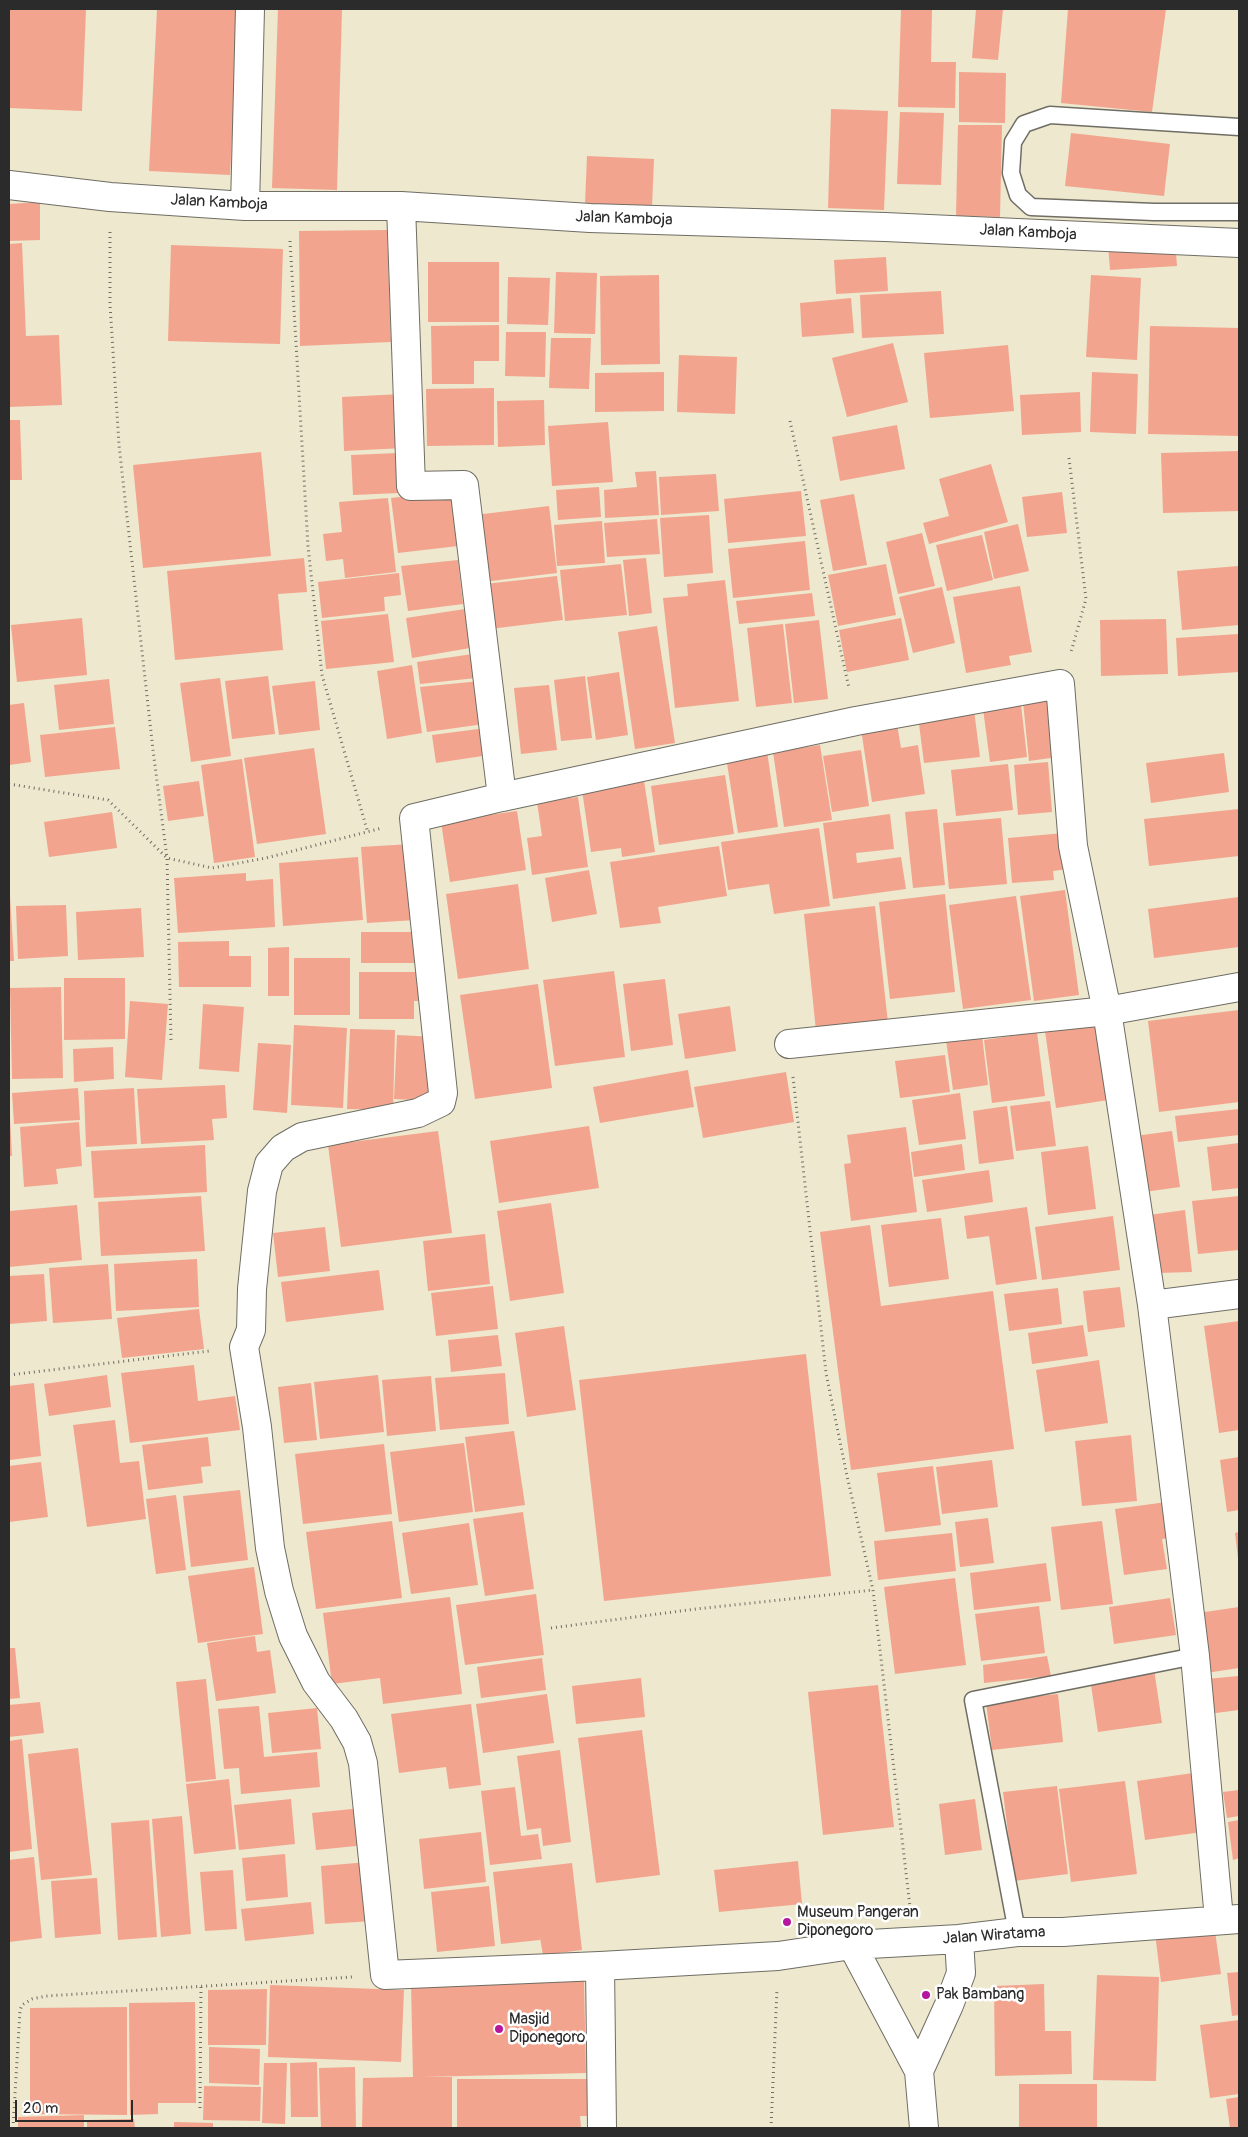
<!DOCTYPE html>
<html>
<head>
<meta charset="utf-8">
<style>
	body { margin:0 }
	#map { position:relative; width:1248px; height:2137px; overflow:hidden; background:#ede8ce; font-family:Pangolin,sans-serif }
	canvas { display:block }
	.frame { position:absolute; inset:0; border:10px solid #2b2b2b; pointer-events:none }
	.scale { position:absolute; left:15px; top:2100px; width:118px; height:22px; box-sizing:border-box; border:2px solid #2b2b2b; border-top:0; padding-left:6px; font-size:15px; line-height:18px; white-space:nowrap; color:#2b2b2b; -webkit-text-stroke:4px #fff; paint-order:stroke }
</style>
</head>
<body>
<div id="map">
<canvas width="1248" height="2137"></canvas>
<div class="frame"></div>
<div class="scale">20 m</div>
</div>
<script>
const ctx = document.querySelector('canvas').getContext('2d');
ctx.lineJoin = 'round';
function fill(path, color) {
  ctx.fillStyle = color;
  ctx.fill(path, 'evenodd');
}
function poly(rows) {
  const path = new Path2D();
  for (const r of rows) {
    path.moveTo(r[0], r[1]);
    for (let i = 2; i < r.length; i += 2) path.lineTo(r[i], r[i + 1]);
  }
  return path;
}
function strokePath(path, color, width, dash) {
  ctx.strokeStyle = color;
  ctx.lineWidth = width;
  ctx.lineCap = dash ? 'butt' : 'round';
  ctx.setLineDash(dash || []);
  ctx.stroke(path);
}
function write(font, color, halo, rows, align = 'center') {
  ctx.font = font + ' Pangolin,sans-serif';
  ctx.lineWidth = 5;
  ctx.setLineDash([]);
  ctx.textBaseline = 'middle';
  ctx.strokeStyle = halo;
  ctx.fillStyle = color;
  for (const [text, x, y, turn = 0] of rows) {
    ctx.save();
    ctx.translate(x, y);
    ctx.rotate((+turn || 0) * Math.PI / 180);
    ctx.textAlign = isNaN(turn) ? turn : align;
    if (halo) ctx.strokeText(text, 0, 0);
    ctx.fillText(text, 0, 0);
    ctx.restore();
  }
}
fill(poly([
	[9,9,86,9,82,111,9,108],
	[157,9,239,9,230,175,149,171],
	[278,9,342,9,337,190,272,188],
	[901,9,932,9,931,62,956,62,955,108,898,107],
	[976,9,1003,9,998,60,972,58],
	[1068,9,1166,9,1152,112,1061,103],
	[959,72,1006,73,1005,123,959,122],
	[831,109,888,111,884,210,828,208],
	[900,112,944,113,941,185,897,184],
	[958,125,1002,125,1000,217,956,216],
	[1071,133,1170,144,1164,196,1065,186],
	[587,156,654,159,652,207,585,204],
	[40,202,40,240,9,241,9,204],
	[387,230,391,342,300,346,299,231],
	[1175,240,1177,266,1110,270,1108,244],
	[22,243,26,336,59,335,62,405,9,407,9,244],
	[171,245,283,249,280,344,168,341],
	[886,257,888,291,836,294,834,260],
	[428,262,499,262,499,322,428,322],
	[556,272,597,273,595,334,554,333],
	[659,275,660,364,601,365,600,276],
	[1091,275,1141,278,1137,360,1086,357],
	[508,277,550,278,548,325,507,324],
	[941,291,944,334,862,338,860,295],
	[851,298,854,333,802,337,800,303],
	[499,325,499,361,474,361,474,384,432,384,431,326],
	[1150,326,1239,328,1239,436,1148,434],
	[506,332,546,332,545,377,505,376],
	[551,338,591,338,589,389,549,388],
	[893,343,908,402,847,417,832,358],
	[1008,345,1014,411,930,418,924,353],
	[679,355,737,357,735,414,677,412],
	[664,372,664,411,595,412,595,373],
	[1092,372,1138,374,1136,434,1090,432],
	[494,388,494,445,427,446,426,389],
	[1080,392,1081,432,1022,435,1020,395],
	[402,394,404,448,344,451,342,397],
	[544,400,545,445,498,447,497,401],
	[9,420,20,420,22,480,9,480],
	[608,422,613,482,552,486,548,426],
	[897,425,905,469,840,481,832,437],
	[1239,451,1239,511,1163,513,1161,453],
	[261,452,271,556,143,568,133,465],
	[398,453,399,493,353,495,351,455],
	[991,464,1008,522,929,544,923,523,949,516,939,479],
	[656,471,659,515,605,518,604,490,637,487,635,472],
	[716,474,719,511,661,515,659,477],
	[599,487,601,517,558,520,556,490],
	[451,491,458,546,398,553,391,498],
	[801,491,806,536,728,543,724,499],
	[1062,492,1067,533,1027,537,1022,497],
	[854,494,867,565,833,571,820,500],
	[388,498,396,572,345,578,343,559,326,561,323,534,342,532,339,502],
	[549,506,557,573,483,582,475,515],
	[709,515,713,573,664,577,660,518],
	[657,519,660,554,607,557,604,523],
	[602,521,605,563,557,566,554,525],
	[1018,524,1029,571,994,579,984,532],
	[922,533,935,586,898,594,886,542],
	[982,535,993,580,947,591,936,545],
	[805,541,810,590,733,598,728,549],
	[304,558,307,592,278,594,283,650,175,660,167,571],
	[646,558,652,613,629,616,623,560],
	[458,560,463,604,408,611,401,566],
	[621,564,627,615,565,621,560,570],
	[886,564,896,615,838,626,828,575],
	[1239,566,1239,625,1182,630,1177,571],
	[399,573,401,595,384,597,385,611,322,618,318,582],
	[557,576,563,620,490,629,485,584],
	[725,580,739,701,675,708,663,598,688,596,687,584],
	[1020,586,1032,652,1009,656,1011,665,966,673,953,597],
	[942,587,955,643,913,653,899,597],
	[812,593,815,616,739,624,736,601],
	[465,609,470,648,412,658,406,618],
	[388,614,394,662,326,669,321,621],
	[82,618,87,675,17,682,11,625],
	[901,618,909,660,847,672,839,630],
	[1166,619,1168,674,1101,676,1100,620],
	[819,620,828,699,794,703,785,624],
	[783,624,792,703,756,707,747,628],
	[657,626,675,743,635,749,618,632],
	[1239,634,1239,672,1178,676,1176,638],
	[473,654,476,678,420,684,417,662],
	[412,665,422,733,387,739,377,671],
	[619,672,628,735,596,740,587,677],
	[268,676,275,734,232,739,225,681],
	[585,676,592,738,561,741,554,680],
	[220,678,231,756,191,762,180,683],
	[109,679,114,724,59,730,54,685],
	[315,681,320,730,279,735,272,686],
	[480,681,484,724,427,732,420,687],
	[549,685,557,750,521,754,514,688],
	[1057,687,1065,756,1029,761,1022,692],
	[1020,696,1027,757,990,762,982,701],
	[24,703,31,762,9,765,9,705],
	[974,710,980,757,924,763,918,716],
	[897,724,901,748,918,745,925,794,872,802,861,729],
	[115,727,120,769,45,777,40,735],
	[486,728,489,755,436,763,432,735],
	[820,745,832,820,784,827,773,752],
	[314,748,326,834,257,844,244,758],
	[861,750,869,806,832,812,823,756],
	[767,751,778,827,738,833,726,757],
	[1224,753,1229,792,1151,803,1146,763],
	[242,759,255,857,214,863,201,765],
	[1048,762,1052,812,1018,815,1014,765],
	[1008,764,1013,810,956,816,951,770],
	[725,775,734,834,659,845,651,786],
	[199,781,204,816,168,821,163,786],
	[644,781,655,852,622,857,621,848,591,852,582,790],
	[578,797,588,867,532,875,527,838,542,836,537,802],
	[937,809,945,885,913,888,905,812],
	[1239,809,1239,856,1149,866,1144,819],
	[517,811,526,870,450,882,441,822],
	[112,812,117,848,49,857,44,822],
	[890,814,894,849,856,853,857,863,901,857,906,889,833,899,823,823],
	[1001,818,1007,884,949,889,943,823],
	[819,828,830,906,774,914,769,884,728,890,721,842],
	[1064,833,1068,869,1053,871,1054,880,1012,883,1008,838],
	[411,844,416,920,367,923,361,847],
	[719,846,727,896,658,907,661,923,620,928,610,862],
	[358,857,363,920,283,926,279,863],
	[589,870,597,914,552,922,545,878],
	[246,873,246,881,273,879,275,927,178,933,174,878],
	[518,884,529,969,458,979,446,894],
	[1065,890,1079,995,1034,1001,1020,896],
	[945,894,955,992,890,999,879,902],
	[9,896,10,896,14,961,9,961],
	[1016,896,1031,1000,963,1009,949,905],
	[1239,897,1239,947,1154,958,1148,909],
	[66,905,68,956,18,959,16,906],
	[875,906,888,1023,816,1031,804,914],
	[141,908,144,957,78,960,76,912],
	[361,932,414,932,415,963,361,963],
	[229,941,229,956,251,956,251,987,179,987,178,942],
	[289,947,289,996,268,996,268,948],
	[294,958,350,958,350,1015,294,1015],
	[614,971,625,1057,555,1066,543,980],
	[359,972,427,972,427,1001,414,1001,414,1019,359,1019],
	[64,978,125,978,125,1039,64,1040],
	[665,979,673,1045,631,1051,623,984],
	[538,984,552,1088,475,1099,460,995],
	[61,987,63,1078,12,1079,10,988],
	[130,1001,168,1004,162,1080,125,1077],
	[203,1004,244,1007,239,1072,199,1069],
	[730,1006,736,1051,685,1059,678,1014],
	[1239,1010,1239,1102,1159,1112,1148,1021],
	[1103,1022,1115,1099,1056,1108,1045,1031],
	[294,1025,347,1028,343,1108,291,1105],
	[350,1029,395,1030,393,1110,347,1109],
	[1037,1032,1045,1096,992,1103,984,1040],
	[397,1035,436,1037,434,1101,394,1099],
	[982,1036,988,1085,953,1090,946,1040],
	[258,1043,291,1045,287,1113,253,1110],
	[113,1047,114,1079,74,1082,73,1049],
	[945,1055,950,1092,900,1098,895,1061],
	[688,1070,694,1107,600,1123,593,1087],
	[786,1072,794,1122,703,1138,694,1087],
	[225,1085,227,1118,212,1119,214,1140,141,1144,137,1089],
	[78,1088,80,1120,14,1124,12,1093],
	[134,1088,137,1144,86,1147,84,1091],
	[960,1093,966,1139,919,1145,912,1100],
	[1050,1101,1056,1146,1016,1151,1010,1106],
	[1007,1106,1014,1159,979,1164,973,1111],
	[1239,1109,1239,1135,1178,1142,1175,1116],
	[9,1117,10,1117,12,1156,9,1156],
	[79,1122,82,1166,56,1169,58,1184,24,1187,20,1127],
	[589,1126,599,1188,499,1203,490,1141],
	[906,1127,917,1212,851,1221,844,1164,851,1163,847,1135],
	[438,1131,452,1233,341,1247,328,1145],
	[1172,1131,1180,1187,1144,1192,1135,1136],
	[1239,1143,1239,1188,1212,1191,1207,1147],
	[962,1144,965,1170,914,1177,911,1152],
	[205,1145,207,1192,94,1198,91,1151],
	[1088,1146,1096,1209,1048,1215,1041,1152],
	[989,1170,993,1202,927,1212,922,1180],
	[201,1196,205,1251,101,1256,98,1202],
	[1239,1196,1239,1250,1198,1254,1192,1201],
	[551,1203,564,1293,510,1301,497,1211],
	[77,1205,82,1260,9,1267,9,1211],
	[1027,1207,1037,1279,996,1285,989,1236,967,1239,964,1216],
	[1185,1210,1192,1272,1158,1273,1149,1215],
	[1113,1216,1120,1270,1042,1280,1035,1227],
	[941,1218,949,1279,889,1287,881,1225],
	[870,1225,881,1306,993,1291,1014,1449,851,1470,820,1232],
	[325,1227,330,1271,278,1277,273,1233],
	[485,1234,490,1284,428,1291,423,1241],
	[197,1259,199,1307,116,1311,114,1264],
	[108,1264,112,1319,53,1323,49,1268],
	[379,1270,384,1310,286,1322,281,1282],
	[44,1274,47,1321,9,1324,9,1276],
	[493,1286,498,1329,436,1336,431,1293],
	[1120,1287,1125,1327,1088,1332,1083,1291],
	[1058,1288,1062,1324,1009,1331,1004,1294],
	[199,1309,204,1349,122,1358,117,1318],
	[1239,1321,1239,1430,1219,1433,1204,1326],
	[1083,1325,1088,1356,1032,1364,1028,1333],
	[564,1326,576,1410,527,1417,515,1333],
	[498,1335,502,1366,451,1372,448,1340],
	[806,1354,831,1576,604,1601,579,1380],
	[1099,1360,1108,1423,1045,1432,1036,1370],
	[194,1365,198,1401,235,1396,240,1430,130,1443,121,1373],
	[505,1373,509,1424,440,1430,435,1378],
	[107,1375,111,1407,49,1416,44,1384],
	[378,1375,384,1432,320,1439,314,1382],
	[431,1376,436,1431,387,1436,382,1380],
	[34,1383,41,1456,10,1460,9,1386],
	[311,1383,317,1440,284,1443,278,1387],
	[115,1420,120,1463,139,1461,146,1519,87,1527,73,1425],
	[514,1431,525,1505,475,1512,465,1437],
	[1131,1435,1137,1501,1082,1506,1075,1441],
	[208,1437,211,1466,201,1467,203,1483,148,1490,142,1445],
	[464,1443,473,1512,399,1522,390,1452],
	[384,1444,392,1514,303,1524,295,1454],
	[1239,1457,1239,1510,1227,1512,1220,1460],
	[992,1460,998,1507,942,1514,936,1467],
	[41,1462,48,1517,9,1522,9,1466],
	[933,1466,941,1525,885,1532,877,1473],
	[240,1490,248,1560,191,1567,183,1496],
	[176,1495,186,1570,156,1574,146,1499],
	[1174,1501,1179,1537,1162,1539,1167,1569,1124,1575,1115,1509],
	[523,1512,534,1589,485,1596,473,1519],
	[988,1518,994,1563,960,1567,955,1522],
	[392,1521,402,1598,316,1609,306,1532],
	[1102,1521,1113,1604,1061,1610,1051,1527],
	[469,1523,478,1585,411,1594,402,1533],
	[1239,1532,1239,1557,1238,1558,1235,1533],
	[952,1533,956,1571,878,1580,874,1541],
	[1046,1563,1051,1601,974,1610,970,1573],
	[254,1567,263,1634,198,1643,188,1576],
	[955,1578,966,1665,895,1674,884,1587],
	[536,1594,544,1655,465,1665,456,1605],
	[450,1597,462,1694,383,1704,380,1678,332,1684,323,1613],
	[1170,1598,1176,1635,1114,1644,1109,1607],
	[1039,1606,1045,1653,981,1661,975,1614],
	[1239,1607,1239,1668,1206,1673,1198,1613],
	[255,1636,257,1652,270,1650,276,1693,216,1701,207,1643],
	[9,1648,15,1648,20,1698,9,1699],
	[1047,1656,1051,1676,984,1683,983,1665],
	[542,1658,546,1690,481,1698,477,1667],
	[1154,1669,1162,1723,1098,1732,1090,1678],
	[1239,1676,1239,1710,1208,1714,1206,1679],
	[641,1678,645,1717,576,1724,572,1686],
	[206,1679,216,1779,186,1782,176,1682],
	[878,1685,894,1827,823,1835,808,1692],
	[547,1694,554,1743,483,1753,476,1704],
	[1058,1694,1063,1742,992,1750,986,1702],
	[40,1702,44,1733,9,1737,9,1705],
	[471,1704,481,1785,449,1789,446,1767,399,1773,391,1714],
	[259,1706,264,1757,317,1752,320,1787,241,1794,239,1768,224,1769,218,1709],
	[317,1708,321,1749,272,1753,268,1713],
	[642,1730,660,1875,596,1883,578,1738],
	[22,1739,32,1849,9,1852,9,1741],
	[78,1748,92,1875,41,1880,28,1754],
	[560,1750,571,1842,543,1846,541,1828,527,1830,517,1756],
	[1193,1773,1202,1832,1145,1840,1137,1781],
	[229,1779,236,1849,194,1854,186,1784],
	[1125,1781,1137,1874,1071,1882,1059,1789],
	[1057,1786,1068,1874,1014,1881,1003,1792],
	[515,1787,521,1836,538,1834,542,1859,490,1865,481,1791],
	[1239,1790,1239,1816,1227,1818,1223,1792],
	[291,1799,295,1844,239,1850,234,1805],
	[975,1799,982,1850,945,1855,939,1804],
	[362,1808,366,1845,316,1850,312,1813],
	[182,1816,191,1934,161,1937,152,1819],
	[149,1820,157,1937,118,1940,111,1823],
	[1239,1820,1239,1858,1233,1860,1228,1822],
	[481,1832,486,1882,424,1889,419,1839],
	[285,1854,288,1897,246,1901,242,1858],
	[34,1857,42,1938,9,1942,9,1860],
	[798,1861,802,1904,719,1912,714,1870],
	[368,1862,373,1921,325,1924,321,1866],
	[572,1863,582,1950,543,1955,540,1938,540,1940,501,1944,493,1872],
	[233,1870,237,1929,205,1931,200,1872],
	[97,1878,101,1934,55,1938,51,1881],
	[489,1886,495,1946,437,1952,431,1892],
	[311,1902,314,1934,245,1941,241,1909],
	[1214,1924,1221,1974,1161,1982,1155,1933],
	[1239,1972,1239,2015,1232,2016,1227,1973],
	[1097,1975,1159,1977,1156,2081,1093,2080],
	[584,1980,586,2073,422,2077,452,2077,452,2128,362,2128,363,2078,413,2077,411,1984],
	[1044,1984,1045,2031,1071,2031,1072,2074,995,2076,994,1986],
	[270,1985,404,1990,401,2062,268,2057],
	[267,1989,266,2045,208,2045,208,1990],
	[195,2002,196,2103,158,2103,158,2114,130,2115,129,2003],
	[127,2007,127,2115,30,2114,30,2008],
	[1239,2020,1239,2094,1210,2098,1200,2025],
	[209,2047,260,2049,259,2085,209,2083],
	[317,2062,318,2117,291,2117,290,2063],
	[264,2063,287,2063,285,2124,262,2123],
	[355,2067,356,2128,321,2128,319,2068],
	[457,2079,594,2079,594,2116,580,2116,581,2128,457,2128],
	[1019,2084,1097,2084,1097,2128,1019,2128],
	[204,2086,261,2087,260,2121,203,2120],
	[1239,2097,1239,2128,1230,2128,1226,2099],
	[84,2115,84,2128,18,2128,18,2117],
	[134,2119,135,2128,87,2128,87,2120],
	[174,2122,213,2123,213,2128,174,2128]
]), '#f3a48e');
const service = poly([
	[1239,127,1050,115,1024,124,1013,142,1011,173,1018,195,1031,207,1154,212,1239,212],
	[1017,1932,973,1700,1195,1656]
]);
const minor = poly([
	[9,185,110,197,245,206,401,206,590,218,885,227,1239,243],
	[245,206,250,9],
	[401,206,411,486,464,485,502,797],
	[789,1044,1107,1011,1239,987],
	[1152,1305,1239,1294],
	[1219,1919,1195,1656,1152,1305,1107,1011,1073,846,1060,684,856,721,502,797,414,818,443,1093,441,1102,418,1113,302,1137,283,1148,269,1164,262,1191,252,1289,251,1330,244,1347,257,1427,270,1548,279,1591,293,1636,316,1682,344,1719,357,1742,363,1763,385,1975,600,1966,778,1956,852,1945,959,1939,1017,1932,1063,1932,1239,1919],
	[852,1945,919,2071,924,2128],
	[600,1966,602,2128],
	[919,2071,949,2005,961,1973,959,1939]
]);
strokePath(service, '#6f6d64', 19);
strokePath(minor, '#6f6d64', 30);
strokePath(poly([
	[110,232,110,305,119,445,153,750,167,858,171,1041],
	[290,241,308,546,322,675,368,833],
	[790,421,849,688],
	[1069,458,1086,599,1071,652],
	[9,784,108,800,167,858,212,868,266,858,382,828],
	[793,1077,826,1373,847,1476,873,1590,910,1907],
	[9,1375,209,1351],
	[551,1628,696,1609,873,1590],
	[200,2108,201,1986],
	[13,2128,20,2010,22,2005,32,1999,46,1996,352,1977],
	[771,2128,777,1989]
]), '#6f6d64', 3, [1, 4]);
strokePath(service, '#fff', 16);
strokePath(minor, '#fff', 28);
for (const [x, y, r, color] of [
	[787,1922,5,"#b5179e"],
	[926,1995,5,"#b5179e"],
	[499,2029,5,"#b5179e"]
]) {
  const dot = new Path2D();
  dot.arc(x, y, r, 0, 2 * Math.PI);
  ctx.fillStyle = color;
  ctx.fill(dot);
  strokePath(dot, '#fff', 2);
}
write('16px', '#2b2b2b', '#fff', [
	["Jalan Kamboja",219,203,3],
	["Jalan Kamboja",624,219,2],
	["Jalan Kamboja",1028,233,3],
	["Jalan Wiratama",994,1936,-4]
]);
write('16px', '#2b2b2b', '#fff', [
	["Museum Pangeran",797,1913],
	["Diponegoro",797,1931],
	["Pak Bambang",936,1995],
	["Masjid",509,2020],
	["Diponegoro",509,2038]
], 'left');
</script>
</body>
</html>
